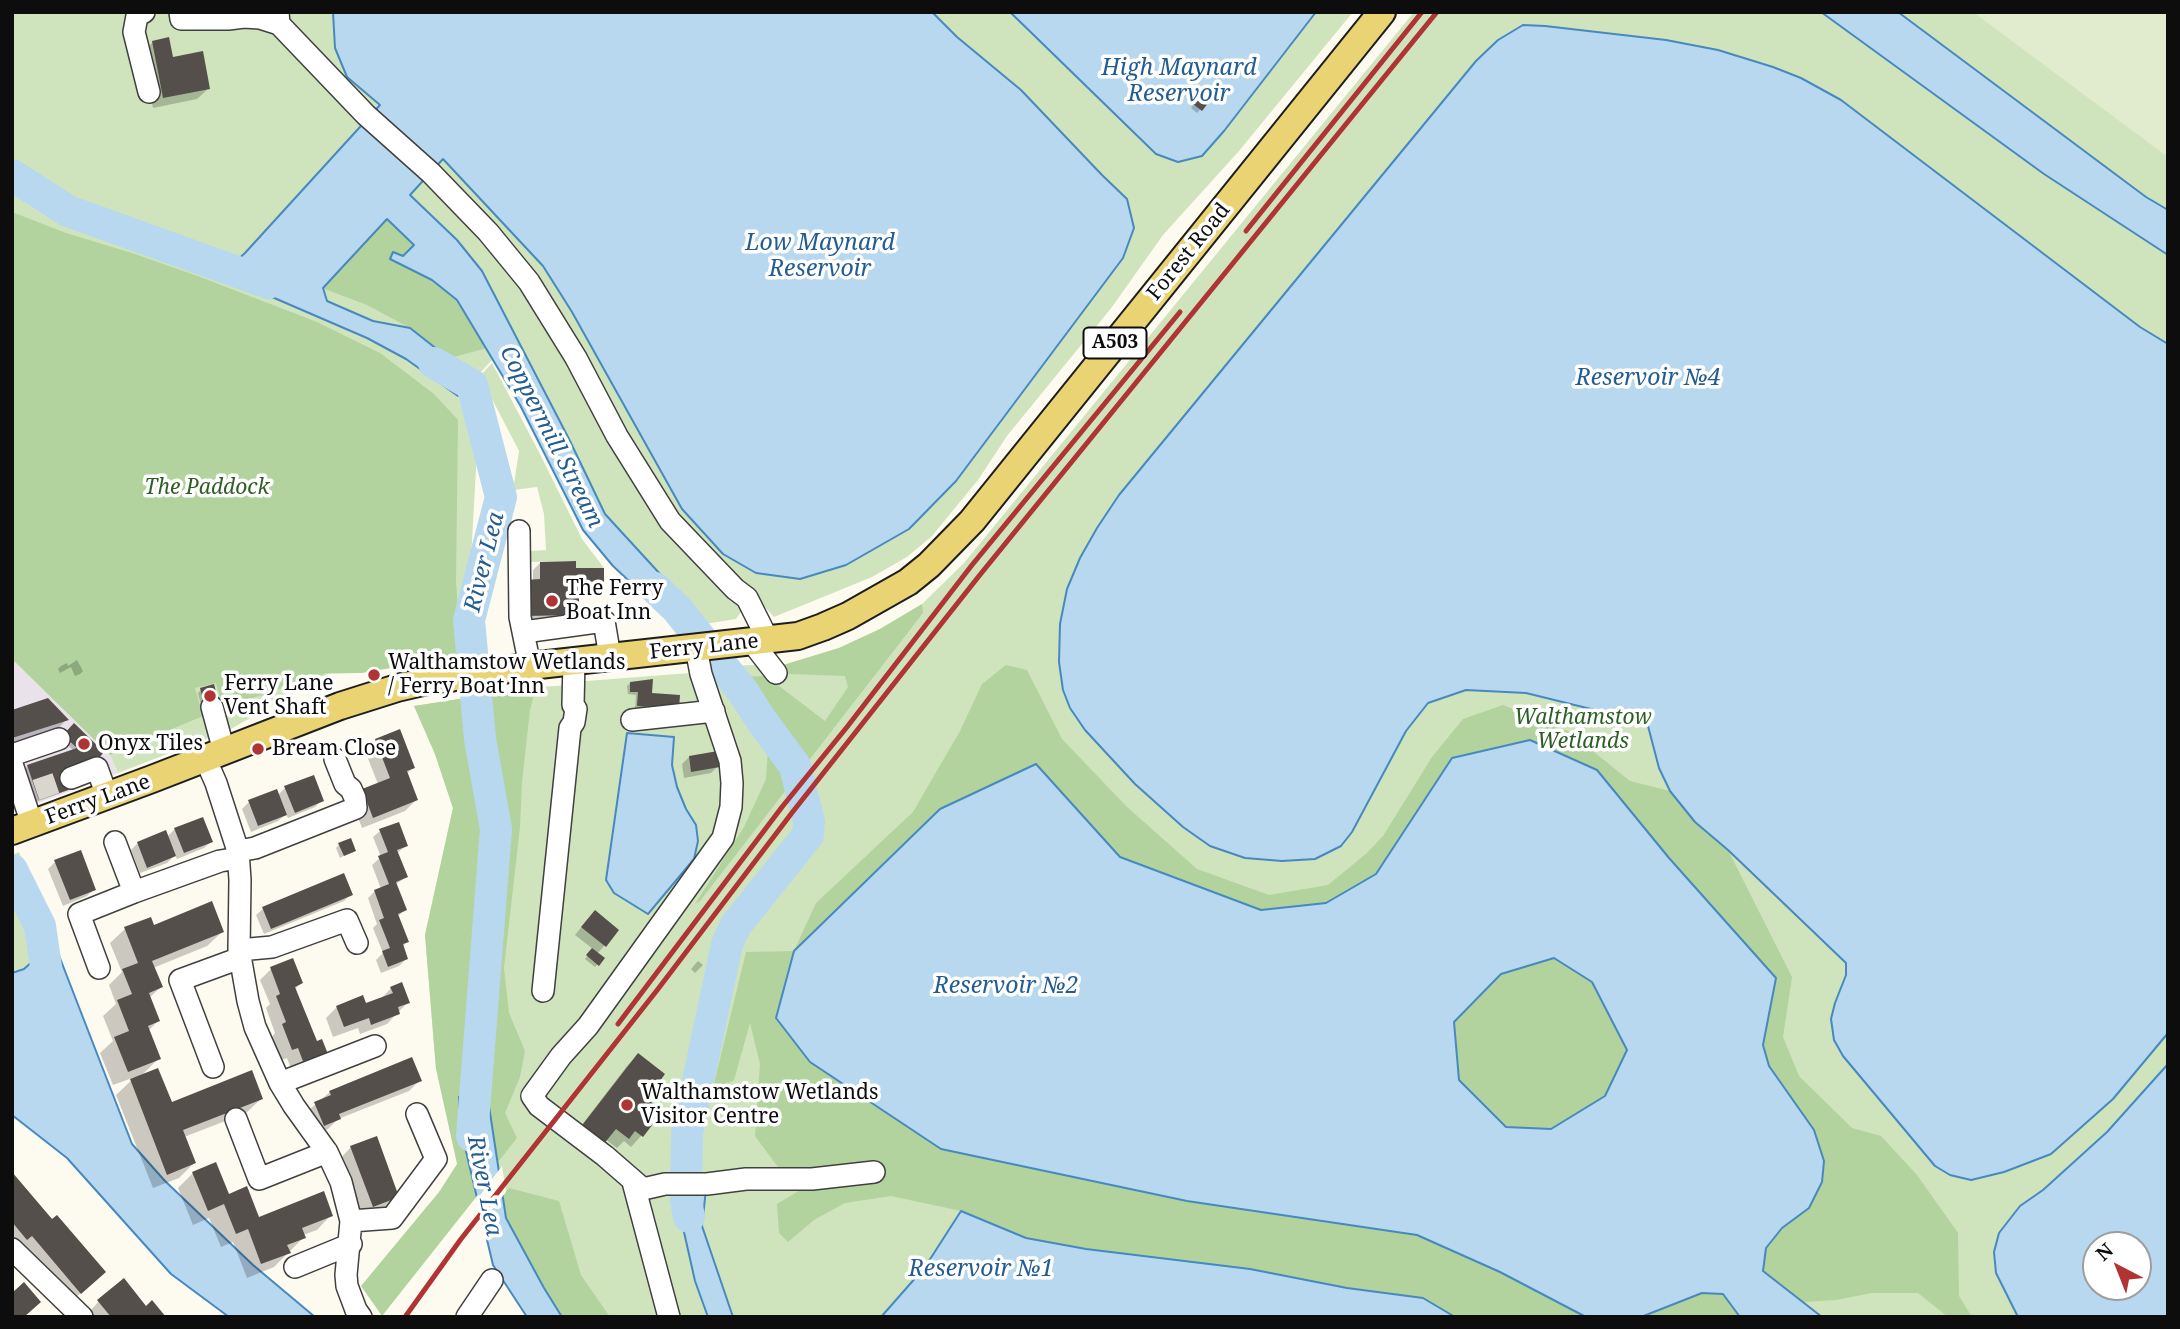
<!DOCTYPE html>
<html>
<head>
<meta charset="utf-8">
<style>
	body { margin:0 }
	#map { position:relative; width:2180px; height:1329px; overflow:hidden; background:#fdfbef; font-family:"Noto Serif",serif }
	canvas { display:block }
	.frame { position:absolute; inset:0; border:14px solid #0d0d0d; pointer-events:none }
	.north { position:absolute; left:2082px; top:1231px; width:70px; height:70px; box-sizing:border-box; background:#fff; border:2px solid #9e9e9e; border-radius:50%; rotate:318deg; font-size:19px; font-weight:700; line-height:28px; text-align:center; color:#0d0d0d }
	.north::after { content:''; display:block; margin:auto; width:24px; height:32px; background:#af3433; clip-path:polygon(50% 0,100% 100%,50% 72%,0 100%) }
</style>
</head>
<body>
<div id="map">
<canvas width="2180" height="1329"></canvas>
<div class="frame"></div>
<div class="north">N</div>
</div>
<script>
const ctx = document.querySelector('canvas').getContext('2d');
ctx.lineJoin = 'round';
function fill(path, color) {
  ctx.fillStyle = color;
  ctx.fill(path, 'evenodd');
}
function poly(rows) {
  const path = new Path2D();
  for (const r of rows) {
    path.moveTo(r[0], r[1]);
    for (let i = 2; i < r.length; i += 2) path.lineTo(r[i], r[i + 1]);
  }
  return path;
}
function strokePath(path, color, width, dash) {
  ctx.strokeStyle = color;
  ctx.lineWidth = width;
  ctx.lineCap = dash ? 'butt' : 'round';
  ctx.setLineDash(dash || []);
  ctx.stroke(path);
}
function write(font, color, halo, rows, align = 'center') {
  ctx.font = font + ' "Noto Serif",serif';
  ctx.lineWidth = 7;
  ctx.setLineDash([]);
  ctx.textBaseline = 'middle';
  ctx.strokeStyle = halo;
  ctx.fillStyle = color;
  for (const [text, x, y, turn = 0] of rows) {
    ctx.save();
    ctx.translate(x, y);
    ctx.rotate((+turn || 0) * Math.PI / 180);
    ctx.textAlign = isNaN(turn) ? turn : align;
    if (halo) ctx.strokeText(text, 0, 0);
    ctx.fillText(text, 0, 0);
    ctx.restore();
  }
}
fill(poly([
	[12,659,110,755,118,773,12,813]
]), '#eae2eb');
fill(poly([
	[12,12,1353,12,1239,151,1163,235,1112,307,1007,436,978,480,932,536,907,557,872,577,774,617,762,604,743,609,736,619,692,626,675,624,613,566,583,530,520,405,493,359,458,396,477,452,469,594,463,652,415,667,402,666,361,673,327,674,229,730,118,773,110,755,12,659],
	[1414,12,2168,12,2168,1317,562,1317,506,1218,487,1094,459,1097,436,1069,425,935,453,808,435,754,414,706,536,687,573,685,586,681,690,673,701,674,715,669,748,665,780,666,839,648,880,629,922,604,964,563],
	[2096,1245,2138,1245,2138,1287,2096,1287],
	[492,363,539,452,582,539,604,568,576,568,576,561,529,562,530,551,546,550,544,514,537,487,513,490,519,451,480,376],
	[19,852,46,922,34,929,38,951,33,961,24,969,12,973,12,855]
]), '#cfe4bc');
fill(poly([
	[12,212,66,233,135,254,203,278,317,322,380,353,434,394,458,420,456,582,461,652,415,667,402,666,361,673,327,673,223,708,216,683,195,688,203,716,110,755,12,659],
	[387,219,415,245,403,256,390,259,432,280,457,300,487,348,450,358,410,328,367,305,322,288],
	[922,604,923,613,700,901,695,904,744,827,766,779,768,749,795,749,741,677,766,676,825,721,848,687,845,676,789,674,780,666,839,648,880,629],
	[1006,665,1027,670,1062,739,1127,807,1197,869,1269,895,1328,885,1367,853,1383,836,1432,757,1463,719,1503,705,1568,731,1630,781,1670,791,1695,822,1728,850,1792,977,1783,1037,1799,1076,1852,1128,1881,1136,1917,1175,1958,1233,1959,1296,1972,1317,1948,1317,1918,1293,1872,1293,1836,1300,1803,1302,1763,1271,1766,1248,1782,1228,1809,1208,1822,1182,1814,1130,1769,1066,1763,1045,1776,978,1669,858,1452,758,1376,874,1326,903,1261,910,1120,857,1036,764,941,1149,1187,1201,1417,1235,1500,1272,1586,1317,1455,1317,1423,1298,1347,1288,1250,1269,1086,1249,1026,1238,961,1211,891,1196,845,1203,814,1220,788,1242,779,1233,777,1204,812,1183,780,1170,755,1136,760,1064,750,1023,734,1080,712,1092,746,952,794,951,816,903,913,812,960,731,982,684],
	[536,687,530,710,522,782,520,827,504,968,509,1013,525,1051,520,1077,505,1113,517,1138,498,1162,487,1094,460,1126,477,1196,382,1316,361,1286,439,1192,457,1164,436,1069,425,935,453,808,435,754,414,706],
	[1554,957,1592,982,1627,1050,1605,1096,1550,1129,1506,1127,1459,1080,1454,1022,1501,974],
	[509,1188,559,1201,581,1275,610,1317,562,1317,544,1288,506,1218,503,1195],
	[1701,1293,1723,1294,1740,1317,1641,1317]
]), '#b2d39d');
fill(poly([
	[1973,12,2168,12,2168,152,2165,155]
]), '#e0eccd');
const water = poly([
	[333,12,932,12,957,37,1021,90,1102,175,1127,199,1134,228,1123,258,956,481,909,529,846,565,800,579,756,573,723,554,682,509,572,312,543,266,443,159,410,195,457,240,482,271,569,439,605,514,694,611,675,624,613,566,583,530,520,405,457,300,432,280,390,259,393,252,403,256,414,245,387,219,323,288,327,301,373,321,410,328,475,379,458,396,406,359,367,338,221,275,245,253,380,105,347,77,335,48,333,12],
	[1010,12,1316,12,1224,131,1202,156,1178,162,1156,154,1010,12],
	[1821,12,1898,12,2146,197,2168,210,2168,255,2044,174,1821,12],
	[1523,25,1545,26,1666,40,1718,50,1773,67,1801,78,1841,100,2140,327,2168,344,2168,1033,2113,1099,2051,1154,2004,1172,1971,1180,1950,1175,1935,1166,1843,1056,1834,1040,1831,1019,1835,1003,1846,975,1846,963,1728,850,1695,822,1670,791,1659,768,1648,726,1644,719,1637,715,1599,711,1526,693,1466,690,1428,703,1406,731,1352,832,1341,846,1315,859,1282,861,1245,858,1210,846,1183,827,1135,784,1085,730,1070,708,1063,690,1059,662,1060,624,1067,589,1080,558,1097,528,1119,495,1476,61,1498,40,1523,25],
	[627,733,674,737,672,765,677,787,686,809,696,825,698,841,694,859,648,914,614,893,606,880,627,733],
	[1530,740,1597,770,1669,858,1776,978,1763,1045,1769,1066,1814,1130,1824,1161,1822,1182,1809,1208,1782,1228,1766,1248,1763,1271,1822,1317,1740,1317,1723,1294,1702,1293,1641,1317,1586,1317,1500,1272,1417,1235,1187,1201,941,1149,810,1062,776,1018,794,951,940,809,1036,764,1120,857,1261,910,1326,903,1376,874,1452,758,1530,740],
	[1554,958,1592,982,1627,1050,1605,1096,1551,1129,1506,1127,1459,1080,1454,1022,1501,974,1554,958],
	[46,922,132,1144,165,1181,253,1265,315,1317,229,1317,171,1274,67,1158,12,1115,12,973,24,969,33,961,38,951,34,929,46,922],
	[2168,1064,2168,1317,2018,1317,1996,1273,1994,1252,1999,1233,2020,1206,2043,1190,2107,1132,2168,1064],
	[2096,1245,2138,1245,2138,1287,2096,1287,2096,1245],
	[487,1093,506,1218,544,1288,562,1317,527,1317,493,1265,460,1126,459,1097,487,1093],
	[706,1189,702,1226,733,1317,708,1317,695,1281,675,1192,706,1189],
	[961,1211,1026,1238,1086,1249,1250,1269,1347,1288,1423,1298,1455,1317,881,1317,925,1267,961,1211]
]);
fill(water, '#b8d8f0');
strokePath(water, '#4789bf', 2);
fill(poly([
	[502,1166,506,1192,480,1225,475,1202]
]), '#fdfbef');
fill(poly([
	[153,42,208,89,197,99,153,108,142,53],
	[1200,97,1207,102,1197,113,1191,108],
	[540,563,574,570,602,586,595,593,578,593,578,615,519,622,533,581,533,570],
	[77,660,83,671,80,674,75,676,71,667,60,673,58,669,61,666,67,663,68,666],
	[630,683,650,695,674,711,635,708,636,695,628,694,627,686],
	[213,687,202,709,198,693,201,690],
	[12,712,66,720,56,731,12,745],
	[74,726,102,752,69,790,36,802,25,769,28,766,74,751,62,739],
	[376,740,413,768,406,774,416,800,405,811,362,828,352,801,378,784,365,751],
	[689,757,718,766,711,773,684,778,682,764],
	[285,788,322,800,315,807,288,818,286,814,278,821,251,832,242,809,249,802,278,795],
	[175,829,211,842,204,848,177,859,175,855,167,863,140,873,131,850,138,843,167,837],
	[380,831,406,846,397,853,406,877,395,885,405,910,397,917,407,942,402,947,406,959,399,966,381,973,376,960,383,953,373,928,377,924,368,898,375,891,381,889,372,865,381,857,373,837],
	[339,845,354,850,340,858,336,848],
	[55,862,94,889,87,896,63,906,48,869],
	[351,894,344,901,264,934,256,915,263,909],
	[588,919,617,931,597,954,603,959,595,967,585,959,593,949,575,935],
	[153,927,222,932,207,946,153,968,161,987,149,998,158,1021,148,1031,159,1058,140,1077,171,1104,261,1099,246,1113,184,1137,194,1163,179,1178,153,1188,116,1095,135,1077,113,1085,100,1053,113,1041,103,1016,116,1004,109,985,122,972,110,943,125,929],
	[698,961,703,965,695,973,691,969],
	[271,969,301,983,295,989,316,1044,326,1054,293,1074,287,1058,281,1060,272,1037,275,1033,266,1008,270,1004,260,980],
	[391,988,408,1002,387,1024,360,1034,358,1028,333,1037,326,1018,337,1007,365,1006,380,1000],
	[638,1055,645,1099,661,1111,641,1136,631,1147,624,1141,617,1148,605,1139,571,1139,627,1066],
	[420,1080,409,1091,338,1119,328,1129,313,1135,304,1114,330,1092],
	[351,1147,397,1197,386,1208,362,1217,341,1158],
	[193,1173,258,1219,331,1215,317,1230,303,1235,304,1237,274,1267,247,1278,233,1242,221,1247,209,1218,193,1225,178,1188],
	[12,1175,52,1222,104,1272,65,1307,12,1252],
	[99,1301,146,1308,163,1317,85,1317]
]), '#0003');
strokePath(poly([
	[12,175,68,211,268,283],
	[434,363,472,385,501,497,469,620,480,739,496,829,472,1136],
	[655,588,677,609,744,693,759,717,795,766,809,822,808,835,736,925,727,944,687,1133,686,1201,689,1217],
	[12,870,40,926,46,967]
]), '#b8d8f0', 32);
fill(poly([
	[169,37,173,57,203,51,210,89,163,98,152,41],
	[1200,95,1209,102,1202,111,1193,104],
	[576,561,576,568,604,568,604,587,579,587,579,615,525,616,525,580,540,579,540,562],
	[653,679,652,693,680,695,679,709,637,706,638,692,630,692,630,682],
	[214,684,219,703,205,707,200,688],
	[48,698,69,720,12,738,12,710],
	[74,723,104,752,74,788,39,800,27,765,77,748,63,735],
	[400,729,415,768,407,771,418,800,373,818,362,789,390,778,375,739],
	[718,751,720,767,691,772,689,756],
	[314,775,324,801,295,813,284,786],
	[277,789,287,815,258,826,248,800],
	[203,817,213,842,184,853,174,828],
	[399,822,408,846,397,850,408,877,396,882,407,910,398,914,409,942,403,944,408,959,388,967,382,951,390,948,379,920,384,918,374,890,389,884,378,856,388,852,379,829],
	[166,830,176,856,147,868,137,842],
	[351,838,356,851,344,856,338,843],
	[81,850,96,890,70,900,54,860],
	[344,873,353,895,271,929,262,907],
	[212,901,224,932,152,961,163,987,149,993,160,1021,148,1026,161,1059,128,1072,114,1037,129,1031,117,1000,132,994,122,969,138,963,124,927,151,917,154,925],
	[595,910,619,930,606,947,581,927],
	[592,948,605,958,599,966,586,955],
	[293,958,303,983,295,987,317,1041,322,1039,328,1054,304,1064,298,1048,292,1050,282,1024,286,1022,276,996,280,994,270,967],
	[402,982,410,1003,398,1007,400,1014,371,1025,369,1018,344,1027,336,1006,363,995,366,1003,393,993,390,987],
	[638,1053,665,1074,647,1099,663,1111,643,1137,635,1131,629,1139,616,1129,603,1145,580,1128],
	[412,1057,422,1081,339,1114,341,1119,324,1126,314,1102,331,1095,329,1091],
	[158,1068,172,1102,252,1070,263,1099,183,1130,196,1163,167,1175,130,1079],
	[377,1136,399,1197,373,1207,350,1146],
	[216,1162,229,1194,247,1186,259,1217,324,1191,333,1216,302,1228,306,1238,287,1245,291,1253,261,1264,248,1229,236,1234,224,1204,208,1211,192,1172],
	[12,1172,52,1219,57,1215,106,1272,81,1294,32,1236,27,1240,12,1222],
	[124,1278,146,1306,152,1300,166,1317,111,1317,97,1300],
	[24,1282,41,1302,24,1317,12,1317,12,1293]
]), '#554f4b');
strokePath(poly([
	[36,790,71,778]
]), '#d9d7cd', 21, [21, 10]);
const minor = poly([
	[144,12,137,16,134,32,149,92],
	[180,12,181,19,228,19,244,17,260,18,279,24],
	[278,12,279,24,366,115,431,173,488,232,529,282,576,358,617,436,670,521,735,589,747,598,768,640],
	[519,531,520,617,530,666],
	[524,632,604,621,610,657],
	[752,642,776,673],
	[696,648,701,674,730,761,732,783,731,807,723,838,588,1026,561,1056,532,1096,539,1106,605,1156,643,1189,665,1184,707,1184,746,1179,812,1179,874,1172],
	[212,707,224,751],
	[632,720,714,711],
	[12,755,59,739],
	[205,758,216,783,238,851,240,880,239,950,248,1001,255,1027,280,1083,294,1106,327,1152,341,1182,351,1221,346,1275,347,1286,356,1310,361,1317],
	[12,764,32,824],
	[71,778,97,768,107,796],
	[115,842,134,892,220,861,239,858],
	[238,851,255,848,356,808,355,798,351,789,345,784,335,759],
	[239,950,272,947,347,920,357,943],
	[99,968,79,914,134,892],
	[543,991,570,728,574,722,576,709,573,705,574,660],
	[213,1067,180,980,240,958],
	[280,1083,375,1046],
	[236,1119,259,1179,327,1152],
	[633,1182,669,1317],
	[351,1221,392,1218,436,1159,417,1114],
	[12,1249,82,1317],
	[295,1267,351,1244],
	[467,1317,492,1280]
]);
const major = poly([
	[12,831,152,779,340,706,397,688,423,682,530,666,798,636,823,627,848,616,908,582,929,565,972,521,1382,12]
]);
strokePath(minor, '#404040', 24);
strokePath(major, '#1e1e1e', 30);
strokePath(minor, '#fff', 21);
strokePath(major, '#ead372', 26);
strokePath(poly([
	[1246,231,1422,12],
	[618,1024,782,807,847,727,972,565,1180,312],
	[405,1317,461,1239,658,989,791,814,979,576,1437,12]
]), '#af3433', 5);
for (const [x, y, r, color] of [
	[552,601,7,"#af3433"],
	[374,675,7,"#af3433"],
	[210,696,7,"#af3433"],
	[84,744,7,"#af3433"],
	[258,749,7,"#af3433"],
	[627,1105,7,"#af3433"]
]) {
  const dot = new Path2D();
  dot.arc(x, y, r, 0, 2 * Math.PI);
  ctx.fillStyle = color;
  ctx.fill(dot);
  strokePath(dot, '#fff', 2.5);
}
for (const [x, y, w] of [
	[1115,343,63]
]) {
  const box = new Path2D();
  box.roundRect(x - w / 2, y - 15.5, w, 31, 5);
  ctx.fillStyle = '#fff';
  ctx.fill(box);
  strokePath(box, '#0d0d0d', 2);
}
write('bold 19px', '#0d0d0d', null, [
	["A503",1115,343]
]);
write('21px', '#0d0d0d', '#fff', [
	["Forest Road",1189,252,-51],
	["Ferry Lane",704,647,-6],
	["Ferry Lane",98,800,-20]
]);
write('italic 21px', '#2d5e24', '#fff', [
	["The Paddock",207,488],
	["Walthamstow",1583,718],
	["Wetlands",1583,742]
]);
write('21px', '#0d0d0d', '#fff', [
	["The Ferry",566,589],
	["Boat Inn",566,613],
	["Walthamstow Wetlands",388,663],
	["/ Ferry Boat Inn",388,687],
	["Ferry Lane",224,684],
	["Vent Shaft",224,708],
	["Onyx Tiles",98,744],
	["Bream Close",272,749],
	["Walthamstow Wetlands",641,1093],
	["Visitor Centre",641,1117]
], 'left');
write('italic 23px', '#235c92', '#fff', [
	["High Maynard",1179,68],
	["Reservoir",1179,94],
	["Low Maynard",820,243],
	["Reservoir",820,269],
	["Reservoir №4",1648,378],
	["Coppermill Stream",551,437,63],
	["River Lea",485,562,-76],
	["Reservoir №2",1006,986],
	["River Lea",484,1186,79],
	["Reservoir №1",981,1269]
]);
</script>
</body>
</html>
